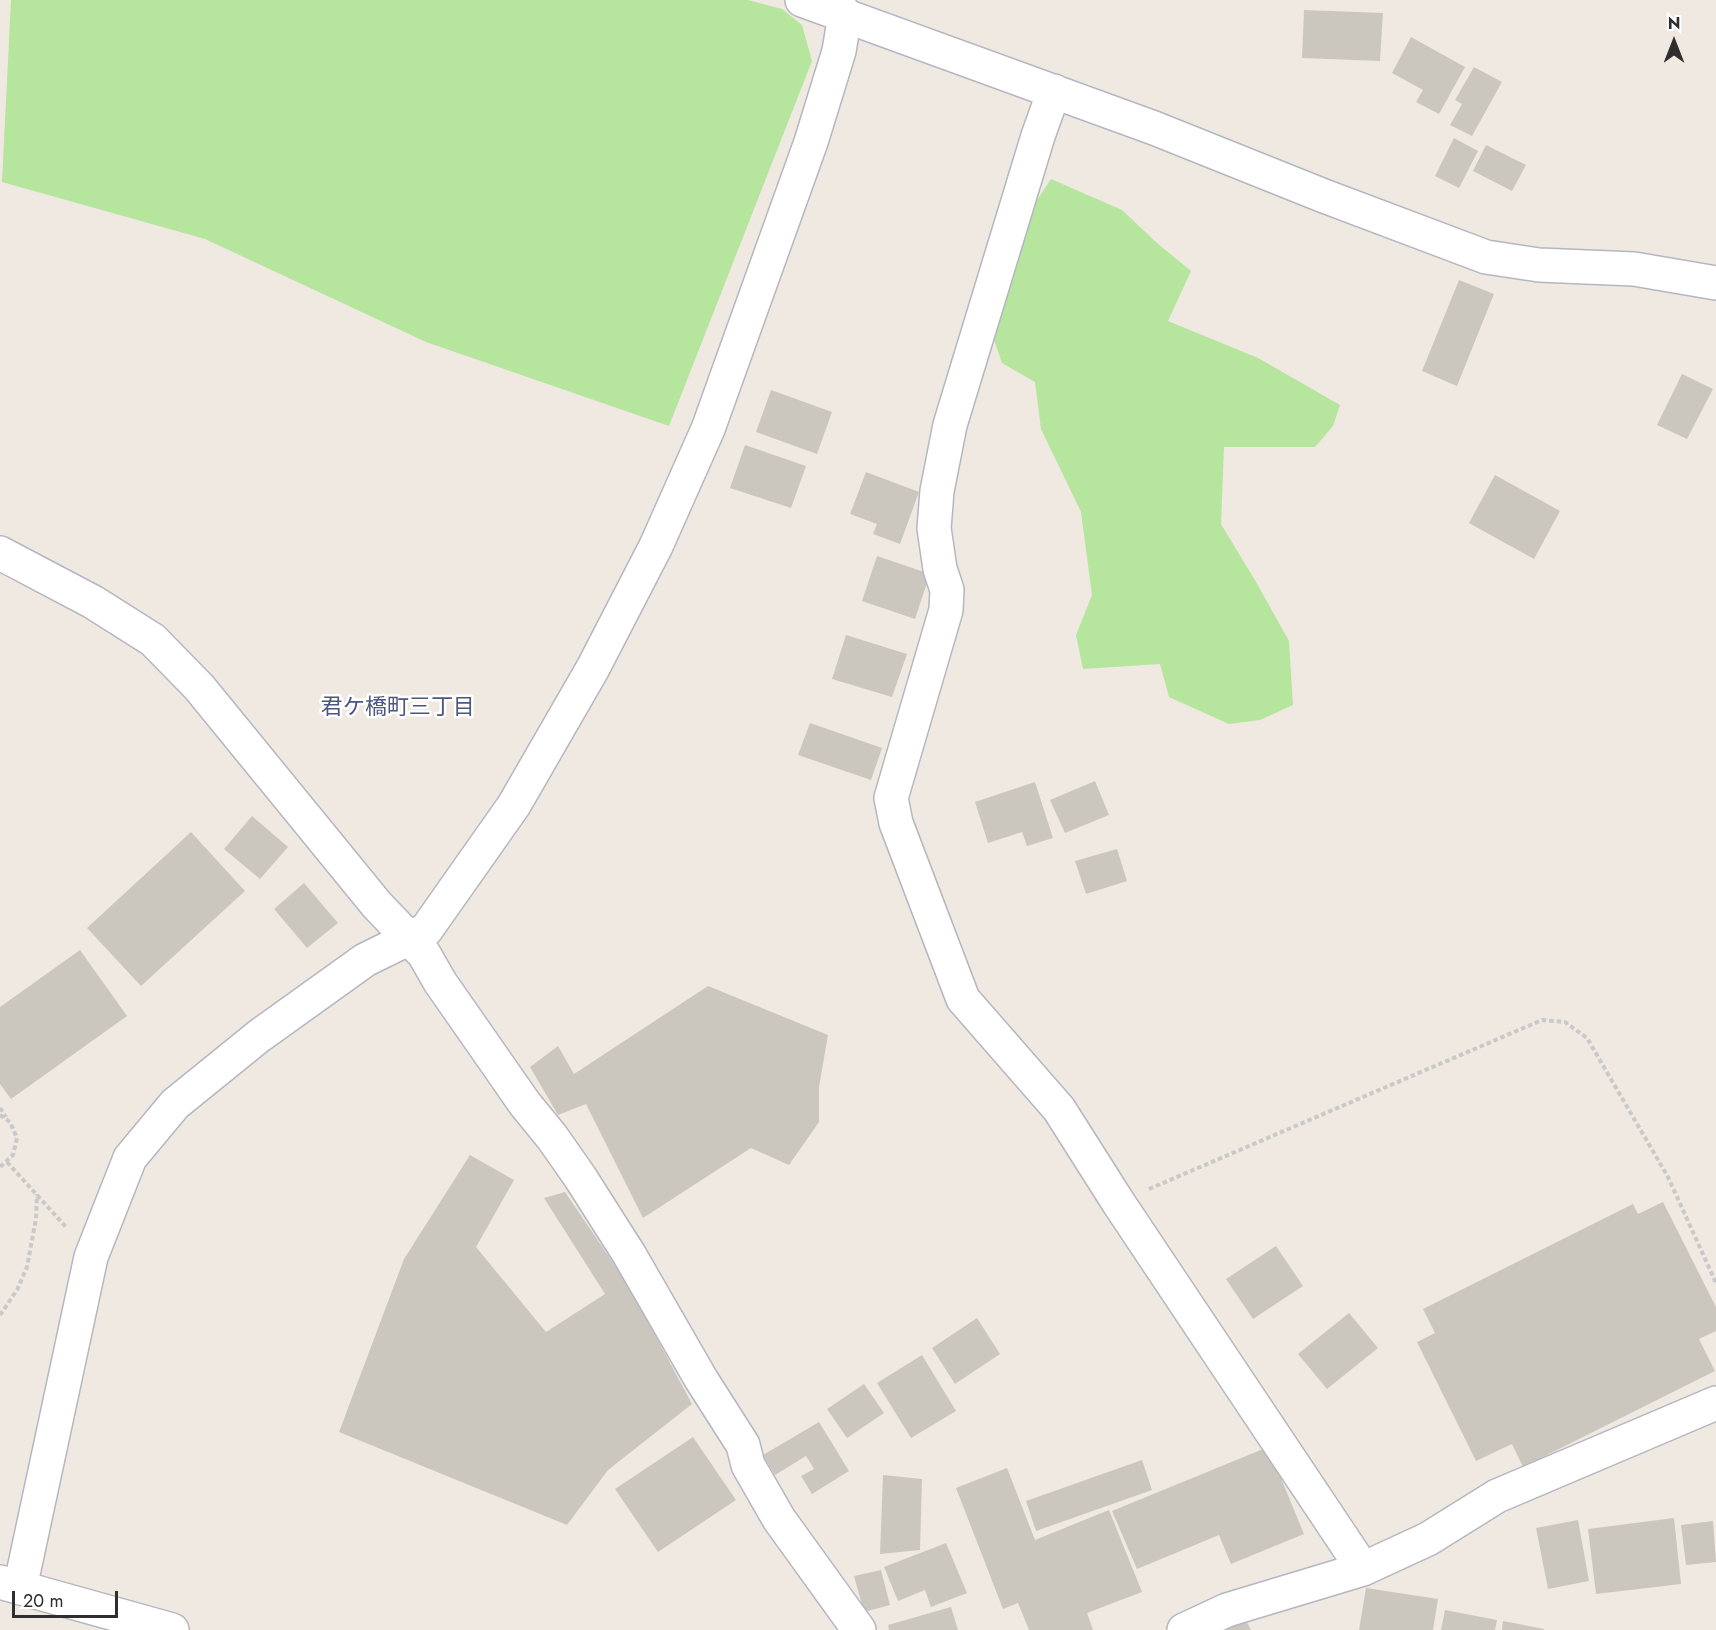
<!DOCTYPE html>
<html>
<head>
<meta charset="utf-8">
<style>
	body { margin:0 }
	#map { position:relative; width:1716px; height:1630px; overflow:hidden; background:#efe9e1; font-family:Jost,sans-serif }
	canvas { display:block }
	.north { position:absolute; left:1644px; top:12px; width:60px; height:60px; -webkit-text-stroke:4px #fff; paint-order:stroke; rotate:0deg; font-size:16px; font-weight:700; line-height:24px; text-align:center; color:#2e2e2e }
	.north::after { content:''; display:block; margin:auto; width:21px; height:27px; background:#2e2e2e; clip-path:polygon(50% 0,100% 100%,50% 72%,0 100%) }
	.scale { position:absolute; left:12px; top:1591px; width:106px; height:27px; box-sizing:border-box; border:3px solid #2e2e2e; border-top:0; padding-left:8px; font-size:18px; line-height:21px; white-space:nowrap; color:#2e2e2e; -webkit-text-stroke:4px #fff; paint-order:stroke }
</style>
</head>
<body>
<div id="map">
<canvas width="1716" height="1630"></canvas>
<div class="north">N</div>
<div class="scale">20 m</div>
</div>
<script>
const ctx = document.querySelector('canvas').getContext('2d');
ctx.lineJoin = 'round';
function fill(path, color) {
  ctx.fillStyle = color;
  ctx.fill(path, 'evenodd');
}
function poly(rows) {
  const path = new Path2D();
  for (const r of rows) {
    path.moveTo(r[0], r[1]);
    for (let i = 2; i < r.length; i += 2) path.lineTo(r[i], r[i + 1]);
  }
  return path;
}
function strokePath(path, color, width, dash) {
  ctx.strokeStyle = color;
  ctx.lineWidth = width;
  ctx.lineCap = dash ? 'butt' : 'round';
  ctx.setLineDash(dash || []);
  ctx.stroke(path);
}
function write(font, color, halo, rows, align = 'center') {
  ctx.font = font + ' Jost,"Noto Sans JP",sans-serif';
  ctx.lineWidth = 5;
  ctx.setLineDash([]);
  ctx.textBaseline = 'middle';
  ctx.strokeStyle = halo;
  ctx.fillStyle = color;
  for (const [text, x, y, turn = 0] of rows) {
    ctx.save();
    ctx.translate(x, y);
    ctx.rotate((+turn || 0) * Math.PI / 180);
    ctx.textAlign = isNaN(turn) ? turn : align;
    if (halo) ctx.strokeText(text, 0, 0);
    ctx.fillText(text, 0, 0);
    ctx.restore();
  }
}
fill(poly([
	[11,0,748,0,782,9,802,25,812,61,669,426,426,342,205,239,2,182],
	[1051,179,1122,210,1157,243,1191,271,1168,321,1258,358,1340,405,1333,426,1315,447,1224,447,1221,524,1256,582,1289,641,1293,705,1260,720,1229,724,1169,697,1160,664,1083,669,1076,635,1092,595,1081,512,1041,429,1035,382,1002,363,992,334,1011,282,1034,205]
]), '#b6e59e');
fill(poly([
	[1304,10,1383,13,1380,61,1302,58],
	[1411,37,1465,67,1439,114,1416,102,1423,90,1392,73],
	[1474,67,1502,82,1472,136,1450,125,1462,104,1455,100],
	[1454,138,1478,151,1459,188,1435,176],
	[1486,145,1526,165,1512,191,1473,171],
	[1459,280,1494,294,1457,386,1422,371],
	[1682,374,1713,389,1687,439,1657,425],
	[771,390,832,412,817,454,756,432],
	[745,445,806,466,791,508,730,488],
	[866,472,919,492,900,544,873,534,877,524,850,514],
	[1495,475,1560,511,1534,559,1469,523],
	[877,556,930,574,915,619,862,601],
	[846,635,907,654,892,697,832,679],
	[810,723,882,748,871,780,798,755],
	[1095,781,1109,815,1065,833,1050,800],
	[1035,782,1053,838,1027,846,1022,832,988,843,975,802],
	[252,816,288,847,260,879,224,849],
	[191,832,245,891,141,986,87,928],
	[1117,849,1127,881,1086,894,1075,861],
	[304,883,338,923,307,948,274,909],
	[80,950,127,1016,11,1099,0,1084,0,1007],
	[708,986,828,1035,819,1087,819,1122,789,1165,751,1148,643,1218,586,1104,558,1115,530,1067,558,1046,574,1074],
	[470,1155,514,1180,476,1247,546,1332,605,1294,544,1198,565,1192,629,1286,692,1404,608,1470,567,1525,339,1432,404,1259],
	[1663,1202,1716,1307,1716,1331,1699,1339,1715,1371,1523,1467,1512,1444,1476,1461,1417,1342,1435,1333,1423,1309,1633,1204,1638,1214],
	[1276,1246,1303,1286,1253,1319,1226,1279],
	[1349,1313,1378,1348,1327,1389,1298,1354],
	[977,1318,1000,1354,955,1384,932,1348],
	[922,1355,956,1411,911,1438,877,1383],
	[864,1384,884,1413,847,1438,827,1409],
	[819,1422,849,1471,812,1494,801,1476,814,1469,806,1456,775,1475,763,1455],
	[693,1437,736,1500,658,1552,615,1489],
	[1268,1447,1304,1534,1231,1564,1219,1535,1137,1569,1112,1511],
	[1142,1460,1152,1490,1036,1531,1026,1501],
	[1007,1468,1035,1540,1109,1510,1142,1592,1087,1613,1093,1630,1029,1630,1018,1603,1003,1609,956,1488],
	[883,1475,922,1479,920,1550,880,1554],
	[1674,1518,1681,1584,1596,1594,1588,1529],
	[1578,1520,1589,1581,1548,1589,1536,1528],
	[1713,1521,1716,1562,1686,1565,1681,1525],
	[946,1543,967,1593,931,1607,925,1590,898,1601,884,1567],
	[881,1570,890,1605,864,1612,854,1576],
	[1366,1588,1438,1599,1433,1630,1359,1630],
	[951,1607,958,1630,889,1630,888,1625],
	[1445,1610,1497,1620,1495,1630,1441,1630],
	[1245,1619,1251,1630,1225,1630],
	[1503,1621,1544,1629,1544,1630,1502,1630]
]), '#cbc7bf');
const minor = poly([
	[802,0,1154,128,1324,196,1486,257,1539,265,1634,269,1716,283],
	[1054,91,1038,136,950,425,937,491,934,528,940,569,947,590,946,610,891,798,896,823,963,999,1059,1109,1118,1202,1363,1569],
	[0,553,93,602,153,640,199,687,377,905,424,954,440,982,525,1104,552,1137,580,1177,629,1254,701,1379,743,1445,748,1465,779,1519,859,1630],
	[1184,1630,1227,1610,1363,1569,1428,1539,1497,1496,1716,1403]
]);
const tertiary = poly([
	[0,1582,172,1630],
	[20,1588,91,1257,130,1158,175,1104,259,1036,365,960,426,930,514,805,593,668,656,546,708,429,811,142,839,51,845,15,835,0]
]);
strokePath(minor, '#b4b7c1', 36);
strokePath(tertiary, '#b4b7c1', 36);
strokePath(poly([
	[0,1108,6,1117],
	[0,1115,10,1122,17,1138,13,1155,0,1167],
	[7,1162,66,1227],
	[1149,1189,1542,1020,1565,1022,1587,1038,1668,1177,1716,1283],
	[0,1315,17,1290,27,1267,36,1219,37,1194]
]), '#c9c9c9', 4, [4.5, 3]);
strokePath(minor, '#fff', 33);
strokePath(tertiary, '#fff', 33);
write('22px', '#4d5680', '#fff', [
	["君ケ橋町三丁目",398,709]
]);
</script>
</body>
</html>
